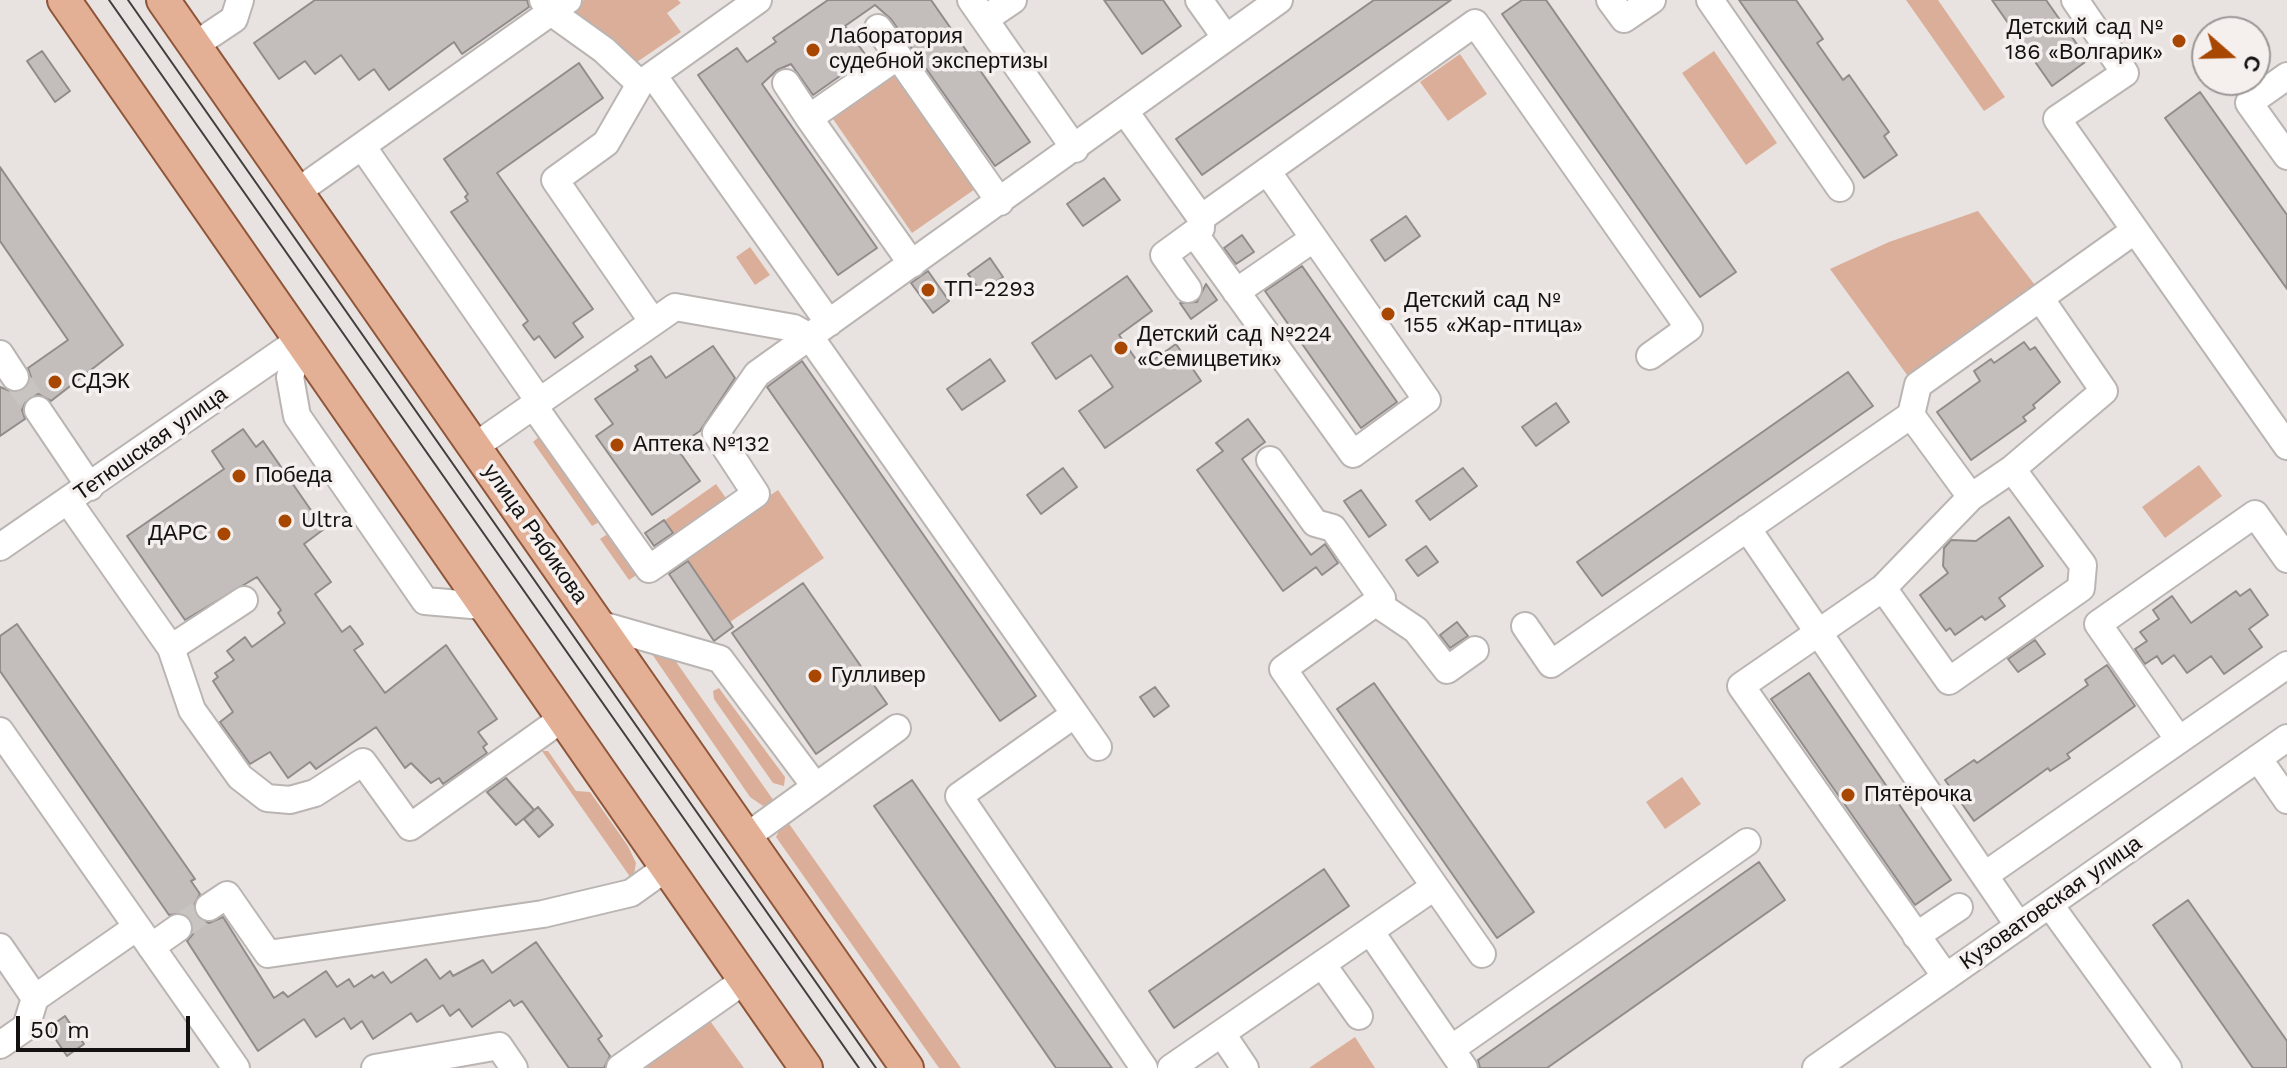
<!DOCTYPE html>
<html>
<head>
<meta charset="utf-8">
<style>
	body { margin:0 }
	#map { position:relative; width:2287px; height:1068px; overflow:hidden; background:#e8e3e0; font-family:"Work Sans",sans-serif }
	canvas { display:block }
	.north { position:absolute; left:2191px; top:16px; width:80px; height:80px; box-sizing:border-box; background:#f5f0ee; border:2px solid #9b9796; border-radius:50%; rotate:110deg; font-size:22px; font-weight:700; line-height:32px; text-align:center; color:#131211 }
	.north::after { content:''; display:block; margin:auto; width:28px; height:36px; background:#a84702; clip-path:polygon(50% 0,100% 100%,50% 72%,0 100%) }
	.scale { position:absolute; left:16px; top:1016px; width:174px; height:36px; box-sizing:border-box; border:4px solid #131211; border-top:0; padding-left:10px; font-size:24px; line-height:28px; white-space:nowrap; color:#131211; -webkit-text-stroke:6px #f5f0ee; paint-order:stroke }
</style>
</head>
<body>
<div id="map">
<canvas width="2287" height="1068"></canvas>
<div class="north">С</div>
<div class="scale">50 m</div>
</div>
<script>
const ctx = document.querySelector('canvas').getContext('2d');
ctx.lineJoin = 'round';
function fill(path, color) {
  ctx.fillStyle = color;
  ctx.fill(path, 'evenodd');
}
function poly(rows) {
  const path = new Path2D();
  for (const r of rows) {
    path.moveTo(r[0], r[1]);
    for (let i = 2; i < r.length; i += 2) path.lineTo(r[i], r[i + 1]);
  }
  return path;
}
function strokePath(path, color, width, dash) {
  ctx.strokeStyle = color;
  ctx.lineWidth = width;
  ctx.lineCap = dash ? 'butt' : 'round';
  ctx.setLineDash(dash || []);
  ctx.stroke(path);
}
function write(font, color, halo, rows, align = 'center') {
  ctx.font = font + ' "Work Sans",sans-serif';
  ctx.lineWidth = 7;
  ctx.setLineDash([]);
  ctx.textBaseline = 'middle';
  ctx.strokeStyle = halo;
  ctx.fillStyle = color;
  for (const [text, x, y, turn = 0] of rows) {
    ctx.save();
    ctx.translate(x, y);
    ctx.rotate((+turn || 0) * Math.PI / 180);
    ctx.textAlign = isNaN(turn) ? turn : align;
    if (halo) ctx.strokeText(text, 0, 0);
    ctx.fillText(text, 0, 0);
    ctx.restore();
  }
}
fill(poly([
	[584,0,678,0,681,3,667,13,681,32,634,64,570,10],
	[1906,0,1938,0,2005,97,1984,111],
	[1714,51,1777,143,1746,165,1682,73],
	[1460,54,1487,94,1448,121,1420,82],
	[898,73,978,187,912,233,833,119],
	[1978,211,2038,289,1910,379,1830,269,1889,242],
	[750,247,770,275,755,285,736,257],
	[541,435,601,521,592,526,533,442],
	[2199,465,2222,496,2165,538,2142,507],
	[716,484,728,501,676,537,665,520],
	[778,490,824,558,730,622,684,554],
	[609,533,638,574,629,580,600,539],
	[643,641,667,649,774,801,763,806,750,797],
	[719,688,785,777,784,786,773,783,714,699,713,691],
	[542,751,548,751,576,791,590,792,628,846,636,863,633,881],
	[1682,777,1701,804,1665,829,1646,802],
	[785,818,961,1068,939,1068,776,837],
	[708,1018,744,1068,639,1068],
	[1355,1037,1375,1068,1309,1068]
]), '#dbae99');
const building = poly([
	[315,0,527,0,529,7,462,54,454,42,389,90,374,69,359,80,341,55,315,74,305,61,279,79,254,43,315,0],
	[828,0,931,0,1030,142,995,166,891,19,875,5,845,26,867,57,813,95,791,64,777,70,762,84,877,248,838,275,698,75,737,48,747,62,776,42,773,38,828,0],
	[1104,0,1163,0,1181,26,1142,54,1104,0],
	[1374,0,1451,0,1202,175,1176,139,1374,0],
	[1522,0,1546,0,1736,272,1700,297,1502,14,1522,0],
	[1739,0,1796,0,1823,39,1817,43,1843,80,1849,75,1889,132,1884,136,1897,155,1864,178,1739,0],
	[1992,0,2046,0,2088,60,2052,86,1992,0],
	[42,51,70,91,55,102,27,61,42,51],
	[579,63,603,98,497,173,593,309,573,323,583,337,555,358,539,336,534,340,523,325,528,321,451,212,468,201,465,197,468,194,444,159,579,63],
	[2200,92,2287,215,2287,289,2165,118,2200,92],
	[0,167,123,345,51,401,38,394,28,397,22,410,25,419,0,436,0,387,15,393,24,390,31,377,28,368,68,340,0,241,0,167],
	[1104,178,1120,200,1083,226,1067,204,1104,178],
	[1406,216,1420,236,1385,261,1371,240,1406,216],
	[1242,235,1254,252,1236,264,1224,248,1242,235],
	[990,258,1003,277,981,292,968,274,990,258],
	[1302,266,1397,402,1361,428,1265,291,1302,266],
	[928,271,949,301,933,313,911,283,928,271],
	[1127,276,1152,311,1119,335,1142,368,1176,344,1201,381,1105,448,1079,411,1113,387,1091,355,1056,379,1032,343,1127,276],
	[1206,284,1217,300,1191,319,1180,303,1197,302,1206,284],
	[2024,342,2030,350,2035,347,2060,382,2033,405,2035,408,2023,417,2026,421,1971,460,1937,412,1980,381,1974,371,1991,359,1994,363,2024,342],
	[713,346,735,378,700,431,676,447,700,481,652,515,596,436,613,424,595,399,638,370,635,366,651,356,666,378,713,346],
	[990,359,1005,381,962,410,947,389,990,359],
	[802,361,1036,696,1000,721,767,387,802,361],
	[1848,372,1873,406,1602,596,1577,562,1848,372],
	[1556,403,1569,422,1536,446,1522,427,1556,403],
	[1248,419,1265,442,1242,459,1311,555,1325,544,1338,563,1322,575,1316,567,1283,591,1197,470,1223,451,1216,443,1248,419],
	[243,429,256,447,263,441,324,529,304,544,331,582,315,594,342,632,350,626,357,635,363,644,354,650,385,693,446,645,497,719,478,732,487,744,483,747,487,753,443,784,439,778,431,783,411,763,405,768,376,727,316,769,310,762,288,778,270,752,250,764,220,722,233,712,213,681,218,677,215,673,234,660,227,651,245,637,252,647,285,623,278,613,281,610,257,577,185,620,127,536,224,469,212,451,243,429],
	[1063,468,1077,487,1041,514,1027,495,1063,468],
	[1463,468,1477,486,1430,520,1416,501,1463,468],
	[1361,490,1386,525,1369,537,1344,501,1361,490],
	[2009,517,2043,566,1999,598,2005,606,1985,620,1982,616,1955,635,1950,628,1946,631,1920,595,1948,573,1943,566,1944,548,1951,540,1976,541,2009,517],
	[664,520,673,533,654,546,645,533,664,520],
	[1426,546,1438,562,1418,576,1406,560,1426,546],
	[688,561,733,627,714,641,669,574,688,561],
	[803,583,887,704,816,754,732,633,803,583],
	[2250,589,2268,615,2249,629,2262,647,2224,674,2211,656,2187,673,2174,655,2162,664,2157,656,2145,664,2135,649,2147,641,2140,632,2159,619,2153,610,2172,596,2191,623,2236,591,2240,596,2250,589],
	[1457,622,1468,636,1450,648,1440,635,1457,622],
	[17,624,195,879,191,881,200,894,193,907,196,916,209,923,223,917,274,998,283,992,288,997,326,971,337,987,349,979,354,987,372,975,374,978,383,972,391,983,426,959,440,979,450,971,453,976,483,960,492,973,536,942,602,1036,598,1039,610,1056,604,1068,569,1068,522,1001,514,1006,510,1000,472,1027,459,1009,450,1016,443,1005,417,1022,411,1013,373,1039,362,1021,351,1029,344,1018,316,1037,304,1019,258,1051,187,941,193,934,191,919,184,913,169,915,0,671,0,636,17,624],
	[2035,640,2045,654,2018,672,2008,659,2035,640],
	[2107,665,2135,706,2067,754,2070,758,2050,771,2048,768,1974,821,1945,780,1974,760,1977,763,2088,685,2085,680,2107,665],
	[1809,673,1951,880,1915,905,1771,699,1809,673],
	[1374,683,1534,912,1497,938,1337,709,1374,683],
	[1155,687,1169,706,1154,717,1140,697,1155,687],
	[506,778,534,810,516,825,487,792,506,778],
	[912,780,1014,928,1112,1068,1056,1068,874,806,912,780],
	[538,807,553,825,539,837,524,819,538,807],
	[1759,862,1785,900,1547,1068,1480,1068,1478,1060,1759,862],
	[1324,869,1349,906,1174,1028,1149,991,1324,869],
	[2188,900,2287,1041,2287,1068,2253,1068,2153,925,2188,900],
	[65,1016,84,1044,67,1056,48,1028,65,1016]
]);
fill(building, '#c3bebb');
strokePath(building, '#918c8a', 2);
strokePath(poly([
	[15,377,38,410],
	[178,928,209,907]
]), '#c8c4c1', 26, [26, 13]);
const minor = poly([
	[543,0,551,12,604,50,640,84],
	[971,0,1075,149],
	[1199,0,1226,38],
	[1610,0,1624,19,1652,0],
	[1710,0,1840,188],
	[2075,0,2125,73,2057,119,2287,446],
	[985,19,1013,0],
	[878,28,898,56],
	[195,45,234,19,240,0],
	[653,75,829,323],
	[2287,76,2249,103,2287,156],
	[786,83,809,118],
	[1126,113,1201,218,1201,228,1164,255,1188,289],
	[362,146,539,401],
	[297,192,568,0],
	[1201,218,1475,23,1689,328,1650,356],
	[1194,233,1353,454,1427,400,1267,171],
	[912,264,809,118,898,56,1000,202],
	[1236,292,1313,239],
	[653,322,555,180,606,143,640,84,758,0],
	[301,339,290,377,297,416,425,601,483,606],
	[0,354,15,377],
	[533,405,649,569,756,494,716,433,757,374,1279,0],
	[38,410,90,487],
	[1911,415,1918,385,2134,231],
	[474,447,675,307,794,328,810,337,1075,714,959,796,1144,1068],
	[1270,460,1315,523,1333,528,1382,598,1283,669,1482,954],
	[1971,497,2012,469,2104,391,2040,298],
	[68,501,171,648,192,710,240,777,267,798,290,800,315,793,363,762,410,827,563,718],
	[1747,528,2019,926],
	[0,547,301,339],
	[2287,559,2255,514,2098,624,2179,740,2287,665],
	[1883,588,1949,681,2081,588,2083,565,2012,469],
	[1376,603,1416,630,1447,670,1475,650],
	[598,624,720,659,815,786],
	[1525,626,1551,664,1911,415,1971,497,1883,588,1741,686,1946,977],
	[171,648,244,600],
	[1075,714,1098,747],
	[0,731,236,1068],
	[2258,758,2287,800],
	[746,837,897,728],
	[1985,875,2179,740],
	[2050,905,2168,1068],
	[209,907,227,895,268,954,543,914,631,893,666,868],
	[1370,931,1464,1068],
	[1916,936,1959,907],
	[0,947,35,998],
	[151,947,178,928],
	[1322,964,1359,1016],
	[1222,1034,1245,1068],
	[0,1045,26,1027,35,998,137,927],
	[1451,1049,1747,842],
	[375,1068,499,1046,514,1068],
	[620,1068,745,980],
	[1171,1068,1434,887],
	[1816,1068,2287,738]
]);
const major = poly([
	[64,0,806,1068],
	[163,0,907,1068]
]);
strokePath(minor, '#bab5b2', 30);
strokePath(major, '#8e5539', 36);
strokePath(minor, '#fff', 26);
strokePath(major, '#e3af95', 32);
strokePath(poly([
	[109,0,859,1068],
	[128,0,876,1068]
]), '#413f3e', 2);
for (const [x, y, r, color] of [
	[2179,41,8,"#a84702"],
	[813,50,8,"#a84702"],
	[928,290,8,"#a84702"],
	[1388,314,8,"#a84702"],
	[1121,348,8,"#a84702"],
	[55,382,8,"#a84702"],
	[617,445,8,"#a84702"],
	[239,476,8,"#a84702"],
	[285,521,8,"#a84702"],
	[224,534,8,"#a84702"],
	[815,676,8,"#a84702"],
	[1848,795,8,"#a84702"]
]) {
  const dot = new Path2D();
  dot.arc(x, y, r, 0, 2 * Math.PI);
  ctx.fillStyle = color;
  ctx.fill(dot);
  strokePath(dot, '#f5f0ee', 3);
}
write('22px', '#131211', '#f5f0ee', [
	["Детский сад №",2163,28,"right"],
	["186 «Волгарик»",2163,53,"right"],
	["Лаборатория",829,37],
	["судебной экспертизы",829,62],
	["ТП-2293",944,290],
	["Детский сад №",1404,301],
	["155 «Жар-птица»",1404,326],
	["Детский сад №224",1137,335],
	["«Семицветик»",1137,360],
	["СДЭК",71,382],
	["Аптека №132",633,445],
	["Победа",255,476],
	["Ultra",301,521],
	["ДАРС",208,534,"right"],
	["Гулливер",831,676],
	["Пятёрочка",1864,795]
], 'left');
write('22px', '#131211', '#f5f0ee', [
	["Тетюшская улица",151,444,-35],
	["улица Рябикова",535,534,55],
	["Кузоватовская улица",2051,903,-35]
]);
</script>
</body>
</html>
